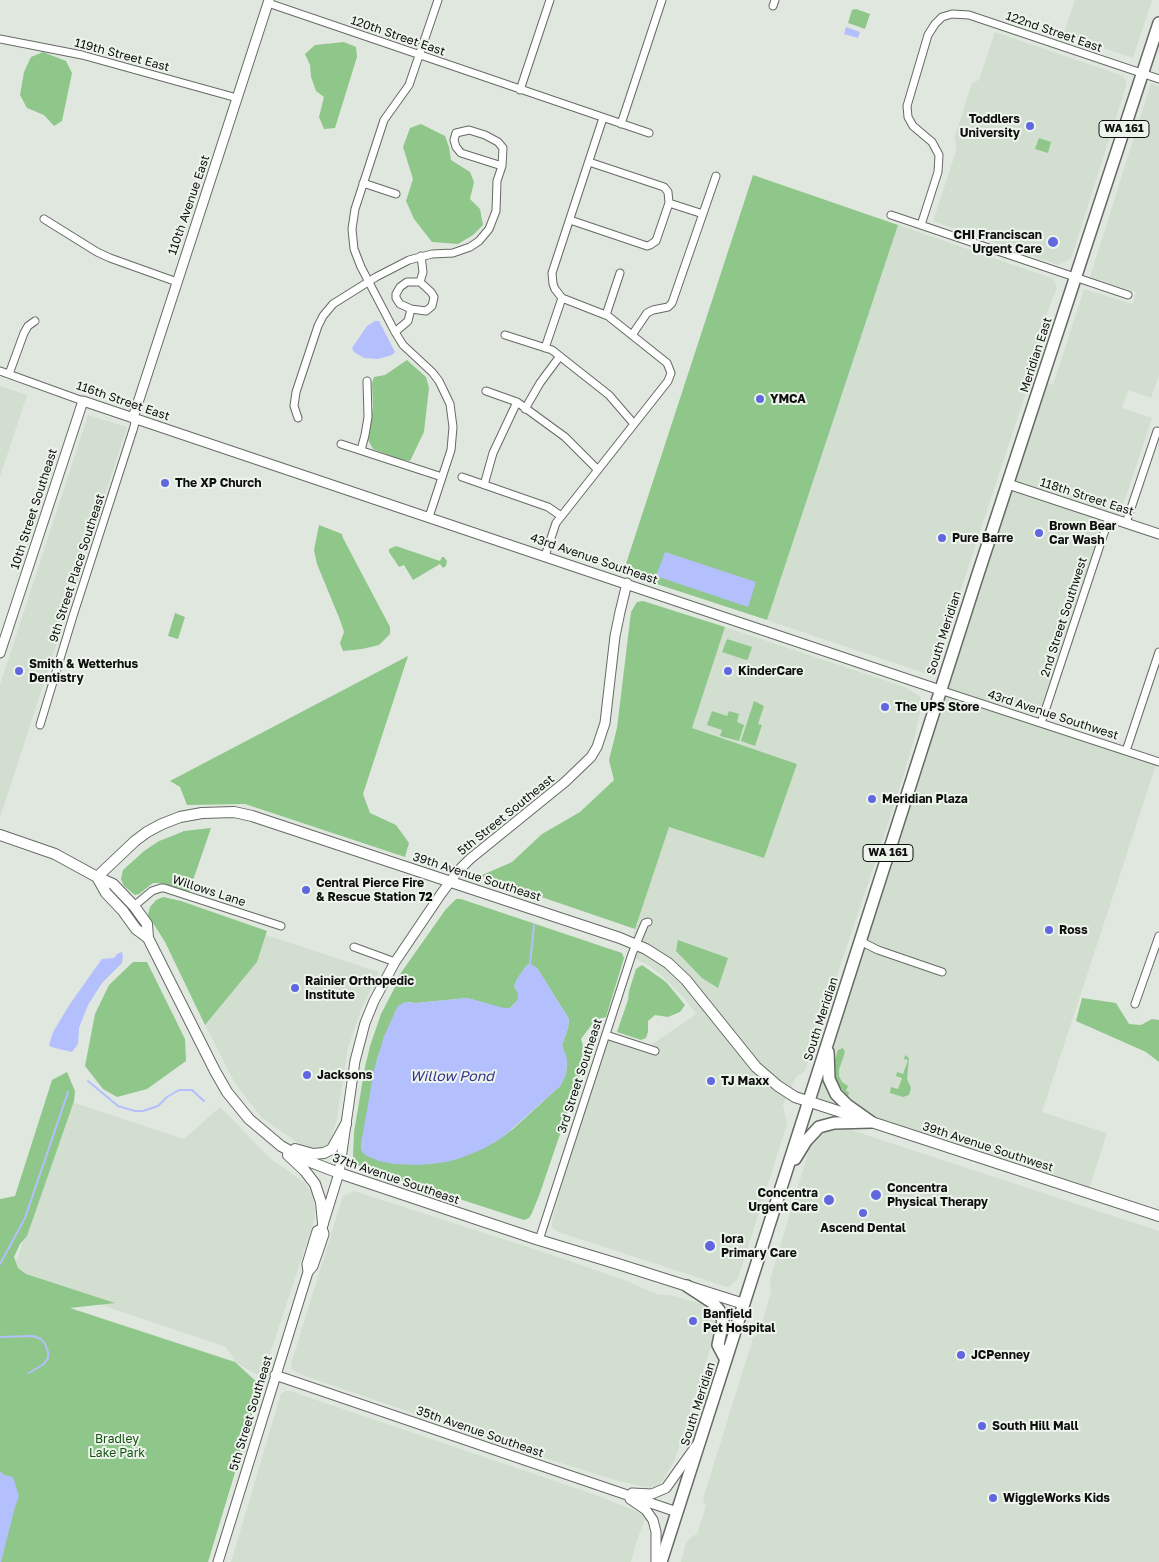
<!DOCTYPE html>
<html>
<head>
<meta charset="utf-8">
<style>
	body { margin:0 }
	canvas { display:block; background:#e0e7df }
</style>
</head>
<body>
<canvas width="1159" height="1562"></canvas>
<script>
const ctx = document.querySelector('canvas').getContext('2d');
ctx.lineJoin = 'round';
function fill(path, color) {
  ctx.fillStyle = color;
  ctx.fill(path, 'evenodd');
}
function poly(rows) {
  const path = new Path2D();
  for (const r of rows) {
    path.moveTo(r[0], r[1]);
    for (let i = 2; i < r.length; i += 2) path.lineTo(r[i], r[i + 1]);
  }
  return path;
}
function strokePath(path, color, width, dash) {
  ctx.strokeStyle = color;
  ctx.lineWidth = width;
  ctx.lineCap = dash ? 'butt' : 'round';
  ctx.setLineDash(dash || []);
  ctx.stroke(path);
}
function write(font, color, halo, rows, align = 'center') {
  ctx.font = font + ' "Golos Text",sans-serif';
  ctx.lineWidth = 4;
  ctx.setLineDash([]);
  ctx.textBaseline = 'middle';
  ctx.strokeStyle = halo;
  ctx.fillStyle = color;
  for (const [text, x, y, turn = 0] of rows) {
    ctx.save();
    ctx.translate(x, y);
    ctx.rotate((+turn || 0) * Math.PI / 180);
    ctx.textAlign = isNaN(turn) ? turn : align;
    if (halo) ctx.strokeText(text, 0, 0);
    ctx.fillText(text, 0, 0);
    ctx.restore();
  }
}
fill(poly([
	[1075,0,1152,0,1133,58,1063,35],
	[995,32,1123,76,1126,81,1126,86,1071,259,1058,265,933,221,956,151,955,136,972,83,979,80],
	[1151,83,1159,86,1159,375,1151,398,1128,390,1122,408,1152,418,1117,523,1111,522,1047,716,952,692,1157,762,1042,1112,1107,1133,1088,1192,808,1102,1041,382,1053,385,1084,289,1133,304,1136,292,1090,277],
	[898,225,1054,279,1057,288,1047,313,1045,335,935,668,931,673,927,674,767,620],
	[0,386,27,395,0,477],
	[88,415,127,427,0,818,0,685],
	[725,627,905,687,920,696,922,704,914,740,893,809,805,1071,796,1077,783,1105,787,1124,748,1247,738,1278,730,1286,727,1287,558,1232,552,1227,552,1220,563,1180,610,1032,647,1045,651,1045,696,1014,684,998,660,974,648,965,628,955,639,915,669,827,764,858,797,764,691,728],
	[266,935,379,972,361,1010,348,1048,337,1119,329,1143,317,1150,310,1149,298,1143,261,1117,235,1083,205,1025,257,962],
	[69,1101,184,1139,220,1107,271,1159,304,1182,312,1194,315,1209,314,1221,262,1378,235,1362,226,1347,12,1275],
	[842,1127,1159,1231,1159,1562,681,1562,686,1543,691,1537,697,1534,706,1506,703,1499,753,1338,760,1331,771,1291,770,1280,808,1153,812,1143,818,1136,833,1128],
	[354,1191,537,1250,622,1279,659,1295,670,1295,703,1304,711,1312,717,1327,675,1459,664,1479,659,1485,651,1488,618,1481,526,1452,305,1376,292,1370,291,1364,343,1196],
	[286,1391,290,1391,596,1495,643,1514,645,1519,636,1543,631,1562,231,1562,281,1394]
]), '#d2dfd0');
fill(poly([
	[856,9,870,14,865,29,848,23,852,10],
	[344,42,356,47,357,57,335,128,324,129,319,117,324,97,316,91,311,77,310,65,305,54,315,45],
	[43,52,66,61,72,73,62,121,54,126,44,115,27,108,20,95,24,72,31,57],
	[421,124,445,136,449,147,451,160,470,172,474,182,470,199,480,209,483,225,473,235,458,244,432,242,414,219,406,201,413,179,403,147,410,128],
	[1039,138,1051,142,1048,153,1035,149],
	[753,175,898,225,767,620,623,573],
	[407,360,426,377,429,388,424,432,410,461,399,459,373,449,368,440,373,407,372,383,374,377,385,375],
	[319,525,342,534,343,538,390,627,390,634,379,645,362,649,343,651,340,643,344,632,340,620,317,564,314,550],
	[396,546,440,561,442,557,444,557,447,561,446,566,443,568,440,564,413,580,404,565,399,567,389,552,389,549],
	[643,601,725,627,692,728,797,764,764,858,669,827,635,929,480,876,512,862,542,834,580,812,614,780,609,760,617,728,631,612,637,602],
	[175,613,185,617,178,639,168,636],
	[727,639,752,647,748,659,746,660,722,652],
	[408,656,363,794,370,813,396,825,409,843,405,857,245,804,187,805,180,787,170,781],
	[754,701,764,706,758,724,762,725,755,746,741,741],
	[712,711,727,716,729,711,739,714,737,722,744,725,739,741,720,736,722,730,707,725],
	[211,828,189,892,158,883,153,883,139,894,135,895,124,886,121,879,123,870,144,851,159,841,172,836,184,831],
	[163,897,181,901,267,931,257,962,205,1025,165,942,148,915,150,907,156,900],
	[456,899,461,899,601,946,622,953,624,958,606,1017,595,1020,581,1039,586,1054,578,1081,540,1193,532,1213,529,1218,524,1220,364,1168,358,1165,353,1157,354,1132,365,1067,370,1046,381,1014,395,987,393,986,393,984,446,909],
	[530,964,537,968,569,1019,568,1028,562,1045,567,1060,566,1074,560,1086,513,1129,495,1142,457,1159,430,1164,394,1164,361,1147,377,1059,396,1010,408,1002,416,1003,467,998,502,1008,510,1008,518,1000,518,993,514,986,517,979,527,965],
	[678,940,728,958,718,988,702,978,676,951],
	[133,962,147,962,185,1039,186,1061,147,1089,117,1097,103,1089,85,1066,95,1014,109,985],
	[642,965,666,982,685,1005,680,1012,668,1017,655,1015,648,1021,648,1032,646,1038,641,1040,617,1032,628,1000,629,991,636,969],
	[1082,998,1116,1003,1129,1024,1141,1025,1152,1019,1159,1020,1159,1062,1146,1052,1076,1021],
	[843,1048,845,1052,839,1070,839,1076,842,1082,848,1086,846,1091,849,1092,848,1097,838,1084,835,1077,835,1059,838,1050],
	[905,1055,909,1058,907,1079,911,1088,909,1095,903,1097,890,1093,890,1092,891,1087,898,1089,902,1078,896,1076,897,1072,903,1074,908,1060,904,1059],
	[67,1072,75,1091,74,1101,27,1236,20,1244,14,1257,18,1268,26,1274,115,1303,70,1308,235,1362,261,1386,208,1562,0,1562,0,1199,15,1196,52,1080]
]), '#8fc78a');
fill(poly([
	[846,27,860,32,858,38,844,34],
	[375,321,379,321,395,352,392,355,378,359,364,358,354,352,352,348,367,326],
	[665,552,756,582,748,607,656,576],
	[122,952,123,956,122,963,102,983,88,1005,79,1028,78,1044,72,1052,51,1047,49,1045,53,1032,70,1004,94,970,102,959,114,958,117,954],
	[530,964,537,968,569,1019,568,1028,562,1045,567,1060,566,1074,560,1086,504,1136,485,1148,466,1156,447,1162,419,1165,394,1164,379,1161,365,1155,361,1150,361,1144,374,1070,384,1036,398,1006,405,1002,416,1003,467,998,504,1008,510,1008,518,1000,518,993,514,986,517,979,527,965],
	[0,1471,4,1475,13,1477,19,1496,15,1507,1,1562,0,1562]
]), '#b4bffe');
strokePath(poly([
	[530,964,534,925],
	[88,1081,118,1106,135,1111,143,1111,158,1106,167,1097,179,1090,192,1090,204,1101],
	[0,1264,25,1218,68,1092],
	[0,1337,33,1336,41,1339,45,1344,48,1352,48,1358,44,1364,29,1373]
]), '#b4bffe', 2);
const minor = poly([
	[268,3,649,133],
	[773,6,775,0],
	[0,39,82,55,237,98],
	[520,90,550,0],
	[621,124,662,0],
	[363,183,396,194],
	[669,203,703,214],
	[891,215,1128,295],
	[44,219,97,252,110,258,177,282],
	[570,220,647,246,650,245,656,241,669,203,668,192,664,187,589,162],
	[921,225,938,172,939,155,932,142,913,126,908,117,907,106,928,35,935,24,942,17,952,14,969,15,1159,79],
	[411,309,400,304,396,298,396,294,400,287,407,282,420,282],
	[606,315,620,273],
	[395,332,408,321,411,309,426,311,432,306,434,297,431,292,420,282,423,272,421,256],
	[505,335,552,350,609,395,634,424],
	[632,335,647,313,653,310,668,307,672,303,716,176],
	[545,348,562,298],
	[0,371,83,401],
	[9,374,24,333,28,326,35,321],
	[486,391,517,402,565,437,598,470],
	[525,409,540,383,560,356],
	[298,418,294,406,296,392,318,326,323,316,333,304,376,277,409,260,432,254,453,253,470,247,479,241,489,229,496,211,497,181,502,166,503,148,498,142,485,135,469,130,456,133,454,140,456,147,461,153,502,166],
	[341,444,442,477],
	[361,450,365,435,368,417,367,381],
	[462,477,548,507,561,516],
	[484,485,493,453,517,402],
	[429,517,451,450,453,427,450,404,439,381,432,372,403,345,395,332,361,267,354,249,352,229,355,209,384,120,409,85,438,0],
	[1126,523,1157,431],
	[545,556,556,523,668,381,671,373,667,363,608,316,562,298,555,289,553,284,552,273,603,118],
	[940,690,1159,762],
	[1041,723,1109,518],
	[40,725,73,616,133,430,135,423,133,418],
	[1126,751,1159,652],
	[134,906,152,891,161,888,164,888,281,926],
	[860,941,878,950,942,972],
	[354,947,395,962],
	[1135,1004,1159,936],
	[606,1035,655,1051],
	[539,1240,632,954,645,923,648,922]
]);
const tertiary = poly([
	[133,418,269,0],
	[1008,484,1159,534],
	[0,653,83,401,940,690],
	[308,1272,313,1266,319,1249,324,1234,322,1228],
	[275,1375,677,1512],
	[632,1493,652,1494,666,1488,696,1446],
	[630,1499,646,1510,653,1520,656,1532,656,1562],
	[218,1562,308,1272,307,1264,317,1231,322,1228,339,1173,355,1061,365,1023,374,1001,395,962,441,894,458,871,470,859,565,782,591,757,597,747,605,723,615,636,620,612,627,583]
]);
const secondary = poly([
	[0,835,55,854,97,877,113,884,134,906,147,924,148,938],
	[97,877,135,841,147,832,162,824,180,817,202,813,234,812,252,816,620,938,646,949,668,963,686,980,756,1067,778,1086,795,1097,1159,1216],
	[97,877,106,893,123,911,136,929,148,938,215,1071,227,1092,249,1119,281,1146,308,1161,339,1173,539,1240,618,1264,744,1304],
	[295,1149,313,1154,324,1153,332,1149,346,1124],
	[288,1155,305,1171,315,1184,321,1202,323,1223]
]);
const primary = poly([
	[828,1052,829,1079,836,1094,847,1105,871,1122],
	[795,1159,806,1141,819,1127,834,1123,871,1122],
	[687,1286,713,1303,719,1310,723,1321,718,1345,726,1360],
	[661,1562,977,577,1159,23]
]);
strokePath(minor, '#656b64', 9);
strokePath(tertiary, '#656b64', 11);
strokePath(secondary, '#656b64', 12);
strokePath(primary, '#656b64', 14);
strokePath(minor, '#fff', 7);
strokePath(tertiary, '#fff', 9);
strokePath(secondary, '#fff', 10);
strokePath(primary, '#fff', 11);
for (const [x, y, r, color] of [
	[1030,126,5,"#6067df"],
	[1053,242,6,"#6067df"],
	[760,399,5,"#6067df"],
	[165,483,5,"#6067df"],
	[1039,533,5,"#6067df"],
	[942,538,5,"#6067df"],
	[19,671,5,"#6067df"],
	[728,671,5,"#6067df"],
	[885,707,5,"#6067df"],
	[872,799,5,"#6067df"],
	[306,890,5,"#6067df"],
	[1049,930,5,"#6067df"],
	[295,988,5,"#6067df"],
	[307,1075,5,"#6067df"],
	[711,1081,5,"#6067df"],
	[876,1195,6,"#6067df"],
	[829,1200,6,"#6067df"],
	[863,1213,5,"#6067df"],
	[710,1246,6,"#6067df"],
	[693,1321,5,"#6067df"],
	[961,1355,5,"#6067df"],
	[982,1426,5,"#6067df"],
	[993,1498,5,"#6067df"]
]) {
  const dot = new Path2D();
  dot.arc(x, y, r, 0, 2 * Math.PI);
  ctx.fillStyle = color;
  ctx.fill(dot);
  strokePath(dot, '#edf4ec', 2);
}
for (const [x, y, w] of [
	[1124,129,50],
	[888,853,50]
]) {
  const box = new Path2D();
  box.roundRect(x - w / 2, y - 8.5, w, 17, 4);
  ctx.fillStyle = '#edf4ec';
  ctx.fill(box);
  strokePath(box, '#0e100e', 1);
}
write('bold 11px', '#0e100e', null, [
	["WA 161",1124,129],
	["WA 161",888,853]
]);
write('12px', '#0e100e', '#edf4ec', [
	["122nd Street East",1054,32,19],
	["120th Street East",398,36,19],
	["119th Street East",122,55,15],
	["110th Avenue East",189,205,-71],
	["Meridian East",1036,355,-72],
	["116th Street East",123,401,19],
	["118th Street East",1087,497,18],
	["10th Street Southeast",34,509,-72],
	["43rd Avenue Southeast",594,559,19],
	["9th Street Place Southeast",77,568,-72],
	["2nd Street Southwest",1064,617,-72],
	["South Meridian",944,633,-72],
	["43rd Avenue Southwest",1053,715,18],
	["5th Street Southeast",506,815,-39],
	["39th Avenue Southeast",477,877,18],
	["Willows Lane",209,891,18],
	["South Meridian",821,1019,-72],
	["3rd Street Southeast",580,1076,-72],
	["39th Avenue Southwest",988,1147,18],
	["37th Avenue Southeast",396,1179,19],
	["South Meridian",698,1404,-72],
	["5th Street Southeast",251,1413,-73],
	["35th Avenue Southeast",480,1432,19]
]);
write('bold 12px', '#0e100e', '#edf4ec', [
	["Toddlers",1020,119,"right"],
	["University",1020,133,"right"],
	["CHI Franciscan",1042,235,"right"],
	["Urgent Care",1042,249,"right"],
	["YMCA",770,399],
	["The XP Church",175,483],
	["Brown Bear",1049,526],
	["Car Wash",1049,540],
	["Pure Barre",952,538],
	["Smith & Wetterhus",29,664],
	["Dentistry",29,678],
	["KinderCare",738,671],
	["The UPS Store",895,707],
	["Meridian Plaza",882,799],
	["Central Pierce Fire",316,883],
	["& Rescue Station 72",316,897],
	["Ross",1059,930],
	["Rainier Orthopedic",305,981],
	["Institute",305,995],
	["Jacksons",317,1075],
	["TJ Maxx",721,1081],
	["Concentra",887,1188],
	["Physical Therapy",887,1202],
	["Concentra",818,1193,"right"],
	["Urgent Care",818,1207,"right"],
	["Ascend Dental",863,1228,"center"],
	["Iora",721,1239],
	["Primary Care",721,1253],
	["Banfield",703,1314],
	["Pet Hospital",703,1328],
	["JCPenney",971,1355],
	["South Hill Mall",992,1426],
	["WiggleWorks Kids",1003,1498]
], 'left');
write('12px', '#165414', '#edf4ec', [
	["Bradley",117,1439],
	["Lake Park",117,1453]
]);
write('italic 14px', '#32338a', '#edf4ec', [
	["Willow Pond",452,1077]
]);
</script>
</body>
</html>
